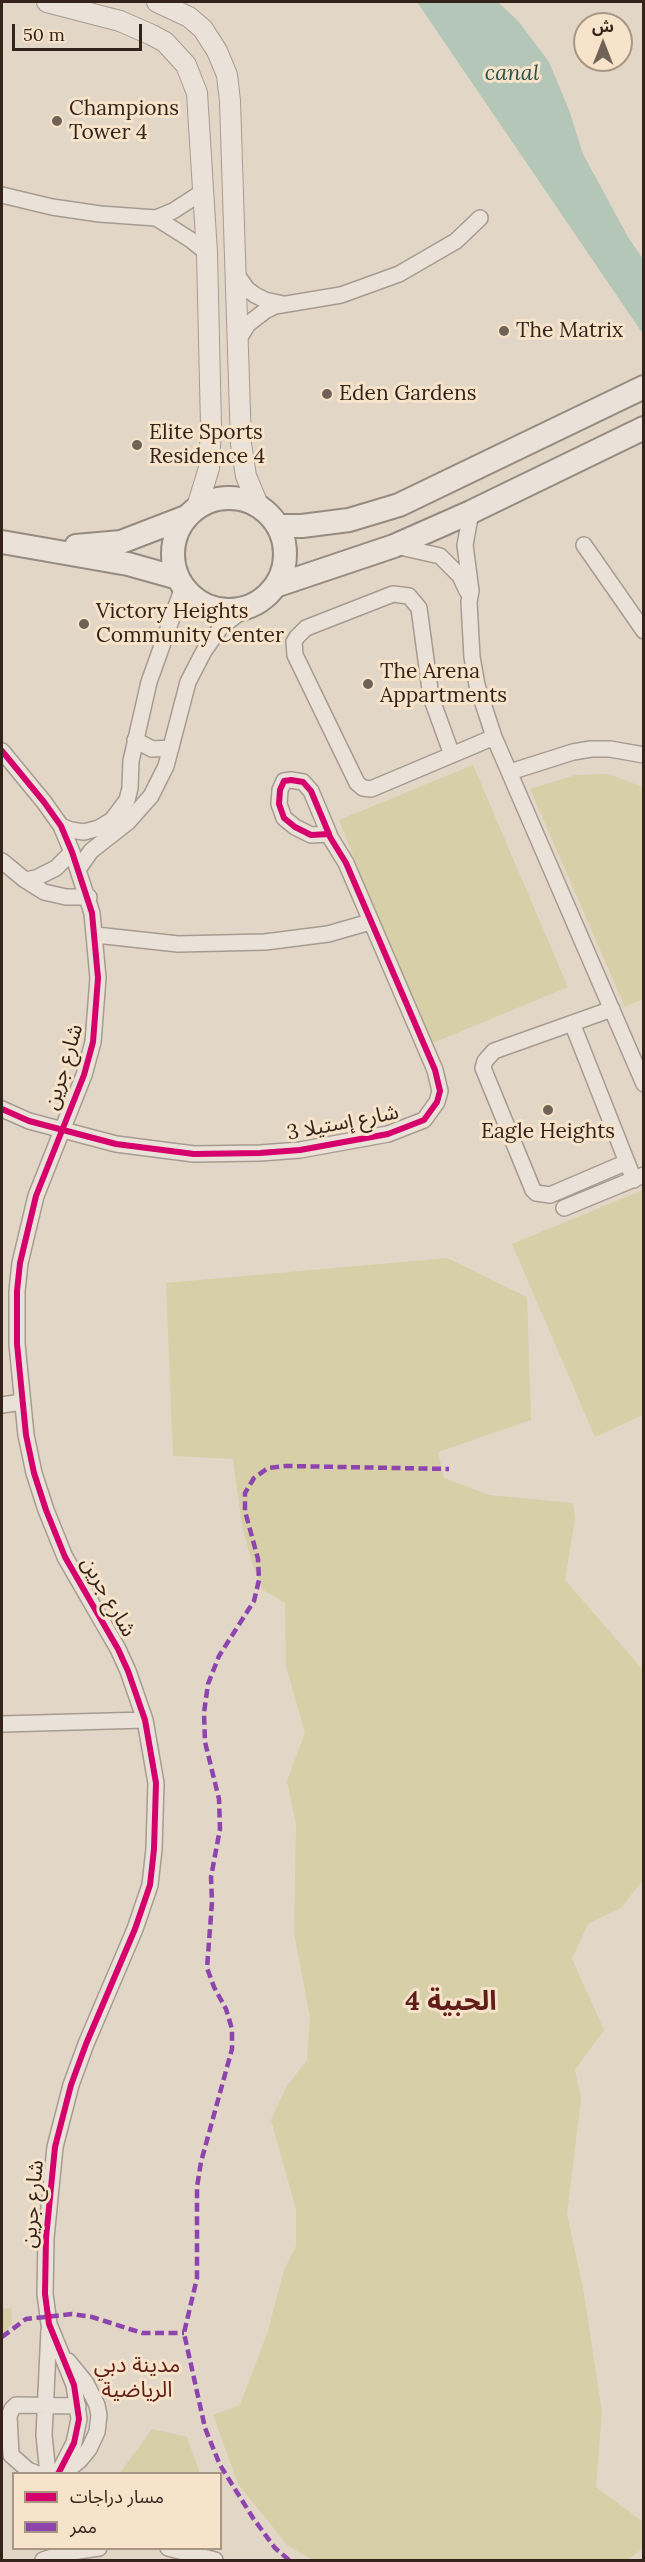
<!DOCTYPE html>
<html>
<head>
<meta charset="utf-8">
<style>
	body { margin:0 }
	#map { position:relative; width:645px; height:2562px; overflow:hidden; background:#e2d6c7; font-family:Lora,"Noto Sans Arabic",serif }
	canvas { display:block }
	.frame { position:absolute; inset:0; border:3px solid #34231a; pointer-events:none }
	.legend { position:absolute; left:12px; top:2472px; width:210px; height:78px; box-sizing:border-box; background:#f6e3ca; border:2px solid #a89684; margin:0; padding:8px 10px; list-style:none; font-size:18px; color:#34231a }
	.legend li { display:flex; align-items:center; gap:12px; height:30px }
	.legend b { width:30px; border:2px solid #a89684 }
	.north { position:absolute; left:573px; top:12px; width:60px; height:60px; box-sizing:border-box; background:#f6e3ca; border:2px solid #a89684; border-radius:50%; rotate:0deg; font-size:16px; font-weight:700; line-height:24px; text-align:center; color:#34231a }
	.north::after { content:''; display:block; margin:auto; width:21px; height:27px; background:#716257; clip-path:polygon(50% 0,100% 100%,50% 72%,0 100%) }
	.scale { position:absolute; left:12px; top:24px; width:130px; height:27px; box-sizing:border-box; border:3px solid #34231a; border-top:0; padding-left:8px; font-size:18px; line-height:21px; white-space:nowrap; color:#34231a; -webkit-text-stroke:4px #f6e3ca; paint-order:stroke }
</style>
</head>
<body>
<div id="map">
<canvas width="645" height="2562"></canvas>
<div class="frame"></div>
<ul class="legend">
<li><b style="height:8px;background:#d6006c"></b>مسار دراجات</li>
<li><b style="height:8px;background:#8e44ad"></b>ممر</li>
</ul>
<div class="north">ش</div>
<div class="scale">50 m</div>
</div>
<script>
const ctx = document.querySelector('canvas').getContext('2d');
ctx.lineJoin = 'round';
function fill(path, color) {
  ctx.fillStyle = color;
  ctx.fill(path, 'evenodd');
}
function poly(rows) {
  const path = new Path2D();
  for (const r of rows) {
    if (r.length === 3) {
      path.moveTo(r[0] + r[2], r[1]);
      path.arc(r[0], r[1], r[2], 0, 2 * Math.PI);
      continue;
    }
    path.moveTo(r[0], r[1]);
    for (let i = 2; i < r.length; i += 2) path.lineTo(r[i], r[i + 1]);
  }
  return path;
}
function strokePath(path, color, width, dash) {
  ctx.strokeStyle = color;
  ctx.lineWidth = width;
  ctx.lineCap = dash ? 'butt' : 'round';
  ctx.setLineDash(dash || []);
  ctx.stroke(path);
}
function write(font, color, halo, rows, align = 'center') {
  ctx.font = font + ' Lora,"Noto Sans Arabic",serif';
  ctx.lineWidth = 6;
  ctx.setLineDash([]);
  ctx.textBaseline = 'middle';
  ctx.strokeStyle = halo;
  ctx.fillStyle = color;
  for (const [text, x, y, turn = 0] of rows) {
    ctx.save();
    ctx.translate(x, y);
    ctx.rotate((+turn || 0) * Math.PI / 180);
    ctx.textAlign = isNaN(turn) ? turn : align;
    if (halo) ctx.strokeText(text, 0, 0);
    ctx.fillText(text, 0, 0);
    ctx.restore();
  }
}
fill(poly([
	[473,765,568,987,428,1045,339,820],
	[608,774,643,787,643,999,625,1007,530,789,575,775],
	[643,1190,643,1415,595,1437,512,1244],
	[447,1258,527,1297,531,1420,438,1452,444,1478,489,1495,573,1503,575,1518,565,1580,643,1670,643,1880,621,1908,588,1924,572,1959,604,2030,575,2070,581,2099,567,2214,583,2288,602,2412,596,2487,643,2522,643,2548,628,2560,313,2560,288,2546,238,2484,213,2415,240,2405,268,2331,284,2270,296,2246,296,2209,271,2120,287,2086,307,2060,310,2017,294,1933,296,1824,287,1781,305,1733,286,1666,285,1603,263,1590,254,1569,242,1526,233,1459,173,1456,166,1283],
	[11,2308,12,2323,2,2336,2,2309],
	[152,2429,187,2437,200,2473,120,2473]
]), '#d6cfa8');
fill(poly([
	[417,2,498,2,519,22,549,62,569,110,583,154,628,237,643,259,643,334]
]), '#b3c6b8');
const minor = poly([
	[2,195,52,207,100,214,156,218,191,240,207,253],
	[156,218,173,211,204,191],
	[235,272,247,289,255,295,265,300,283,304],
	[237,342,248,324,265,311,275,306,341,295,399,274,456,241,480,218],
	[471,512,465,545,471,591,469,602,472,657,477,685,494,737,644,1084],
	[584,545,644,631],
	[396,546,440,556,460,576,467,591],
	[135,740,152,749,171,748],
	[2,751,44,802,61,826,72,852,92,913,98,978,93,1042,84,1075,36,1196,20,1263,17,1291,17,1344,26,1435,34,1473,46,1510,65,1557,118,1649,128,1671,145,1720,156,1783,154,1849,150,1885,135,1929,86,2044,71,2085,55,2147,46,2238,45,2294,49,2324,74,2385,79,2419,74,2443,58,2474],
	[452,755,431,697,419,608,409,596,393,594,306,628,297,637,294,642,295,655,357,783,363,788,371,789,473,746,494,737],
	[510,772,573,752,591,749,610,749,644,755],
	[61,826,71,830,84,832,99,828,112,820,127,800,130,788,131,761,149,682,183,587],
	[2,861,25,880,44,892,66,897,89,897],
	[79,868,91,851,128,822,151,796,166,766,188,682,204,651,221,627,247,607],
	[25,880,36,878,56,868,72,852],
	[96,935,178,944,265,942,328,934,370,922],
	[612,1009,494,1051,485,1061,483,1068,533,1190,536,1193,550,1195,627,1162],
	[572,1023,634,1180],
	[2,1109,29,1121,116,1144,194,1154,260,1153,300,1150,388,1134,424,1120,437,1102,440,1091,435,1070,346,863,330,837,329,834,311,791,303,782,291,780,284,781,280,790,279,804,284,818,295,827,311,835,329,834],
	[564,1208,644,1175],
	[2,1405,22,1402],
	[2,1724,145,1720],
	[38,2474,28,2470,11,2455,9,2416,12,2409,16,2405,78,2406],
	[48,2474,44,2435,49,2330],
	[63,2474,80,2460,89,2449,97,2432,99,2415,97,2405,86,2383,68,2361],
	[168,2548,215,2560],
	[43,2560,65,2553,99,2548]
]);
const tertiary = poly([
	[47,2,120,21,152,35,165,42,186,65,197,93,207,253,211,426,209,468,197,507],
	[157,2,189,17,203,29,217,51,227,75,230,101,241,444,246,476,259,507]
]);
const secondary = poly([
	[229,554,56],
	[278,526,302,526,349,520,399,505,644,387],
	[2,542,128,564,178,578],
	[76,546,121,542,186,517],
	[275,586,394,546,471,512,644,428]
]);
strokePath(minor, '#a69b91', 18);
strokePath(tertiary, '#a69b91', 22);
strokePath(secondary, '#968b81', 26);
strokePath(minor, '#eae2d9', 15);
strokePath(tertiary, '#eae2d9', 20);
strokePath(secondary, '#eae2d9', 22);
strokePath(poly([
	[2,2337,26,2319,72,2314,92,2317,142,2333,184,2333],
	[289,2560,275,2548,253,2518,220,2465,205,2428,184,2333,197,2278,197,2187,201,2162,232,2049,232,2029,226,2009,214,1987,207,1968,212,1902,211,1877,220,1829,219,1799,205,1742,204,1713,208,1684,219,1656,254,1601,259,1580,258,1559,245,1511,245,1493,254,1478,268,1468,286,1466,449,1469]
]), '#8e44ad', 4.5, [9, 4.5]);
strokePath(poly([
	[2,751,44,802,61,826,72,852,92,913,98,978,93,1042,84,1075,36,1196,20,1263,17,1291,17,1344,26,1435,34,1473,46,1510,65,1557,118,1649,128,1671,145,1720,156,1783,154,1849,150,1885,135,1929,86,2044,71,2085,55,2147,46,2238,45,2294,49,2324,74,2385,79,2419,74,2443,58,2474],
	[2,1109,29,1121,116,1144,194,1154,260,1153,300,1150,388,1134,424,1120,437,1102,440,1091,435,1070,346,863,330,837,329,834,311,791,303,782,291,780,284,781,280,790,279,804,284,818,295,827,311,835,329,834]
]), '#d6006c', 6);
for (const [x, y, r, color] of [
	[57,121,6,"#716257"],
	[504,331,6,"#716257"],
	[327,394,6,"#716257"],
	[137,445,6,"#716257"],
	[84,624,6,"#716257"],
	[368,684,6,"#716257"],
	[548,1110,6,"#716257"]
]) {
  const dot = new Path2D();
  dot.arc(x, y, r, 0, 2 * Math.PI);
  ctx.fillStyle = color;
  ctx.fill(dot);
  strokePath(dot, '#f6e3ca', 2);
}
write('21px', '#34231a', '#f6e3ca', [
	["Champions",69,109],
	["Tower 4",69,133],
	["The Matrix",516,331],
	["Eden Gardens",339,394],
	["Elite Sports",149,433],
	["Residence 4",149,457],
	["Victory Heights",96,612],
	["Community Center",96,636],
	["The Arena",380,672],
	["Appartments",380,696],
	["Eagle Heights",548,1132,"center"]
], 'left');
write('21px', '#34231a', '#f6e3ca', [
	["شارع جرين",64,1067,-73],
	["شارع إستيلا 3",343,1123,-11],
	["شارع جرين",108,1597,60],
	["شارع جرين",33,2204,-85]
]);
write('italic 22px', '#29544b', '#f6e3ca', [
	["canal",512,74]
]);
write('22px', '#611d19', '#f6e3ca', [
	["مدينة دبي",137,2366],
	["الرياضية",137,2391]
]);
write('bold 27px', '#611d19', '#f6e3ca', [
	["الحبية 4",451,2002]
]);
</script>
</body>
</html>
